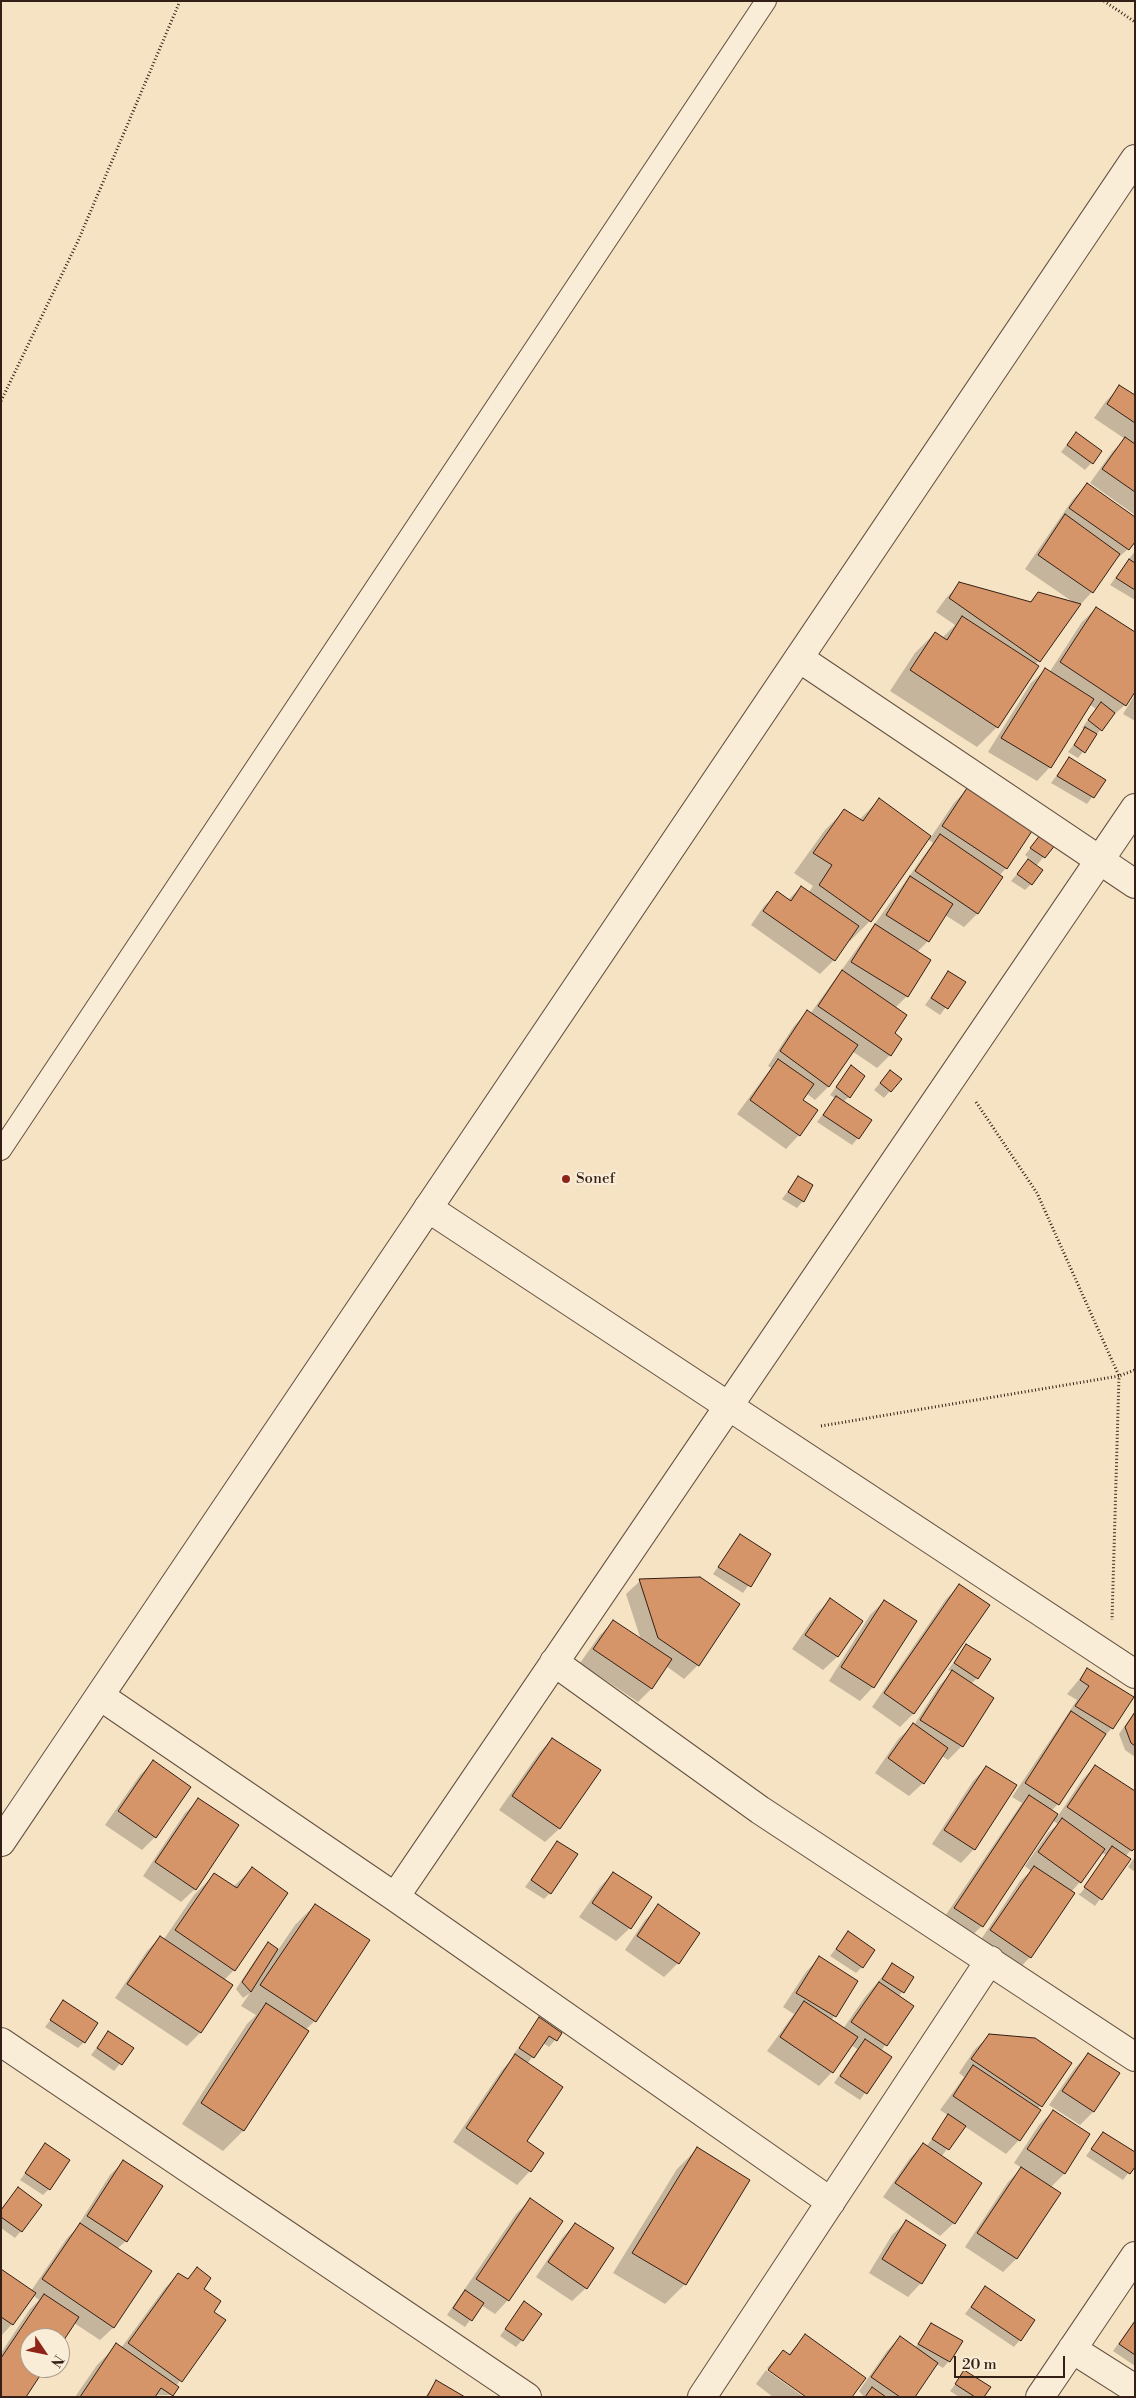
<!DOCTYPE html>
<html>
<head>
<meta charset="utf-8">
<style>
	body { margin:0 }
	#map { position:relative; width:1136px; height:2398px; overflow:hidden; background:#f6e3c3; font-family:"Libre Bodoni",serif }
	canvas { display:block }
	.frame { position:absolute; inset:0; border:2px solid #331f15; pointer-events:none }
	.north { position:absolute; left:20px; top:2328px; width:50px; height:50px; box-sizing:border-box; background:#f9edd8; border:1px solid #aa9b8a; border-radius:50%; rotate:124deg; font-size:14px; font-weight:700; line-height:20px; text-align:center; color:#331f15 }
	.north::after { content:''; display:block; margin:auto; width:18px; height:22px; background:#8f2418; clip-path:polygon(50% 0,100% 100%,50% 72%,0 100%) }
	.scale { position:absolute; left:954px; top:2356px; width:111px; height:22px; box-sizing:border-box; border:2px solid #331f15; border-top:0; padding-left:6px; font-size:15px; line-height:18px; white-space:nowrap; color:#331f15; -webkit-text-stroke:4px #f9edd8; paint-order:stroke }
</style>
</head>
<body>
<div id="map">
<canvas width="1136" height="2398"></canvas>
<div class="frame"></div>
<div class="north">N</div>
<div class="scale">20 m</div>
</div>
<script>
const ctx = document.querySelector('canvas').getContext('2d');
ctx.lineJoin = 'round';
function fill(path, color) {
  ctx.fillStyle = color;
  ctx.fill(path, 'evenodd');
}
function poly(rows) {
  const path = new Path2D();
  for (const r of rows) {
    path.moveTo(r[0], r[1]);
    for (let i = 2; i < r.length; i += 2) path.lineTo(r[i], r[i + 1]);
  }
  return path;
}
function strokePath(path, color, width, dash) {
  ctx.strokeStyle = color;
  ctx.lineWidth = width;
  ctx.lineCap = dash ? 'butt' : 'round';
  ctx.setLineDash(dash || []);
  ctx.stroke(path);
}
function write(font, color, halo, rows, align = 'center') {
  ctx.font = font + ' "Libre Bodoni",serif';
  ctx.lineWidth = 4;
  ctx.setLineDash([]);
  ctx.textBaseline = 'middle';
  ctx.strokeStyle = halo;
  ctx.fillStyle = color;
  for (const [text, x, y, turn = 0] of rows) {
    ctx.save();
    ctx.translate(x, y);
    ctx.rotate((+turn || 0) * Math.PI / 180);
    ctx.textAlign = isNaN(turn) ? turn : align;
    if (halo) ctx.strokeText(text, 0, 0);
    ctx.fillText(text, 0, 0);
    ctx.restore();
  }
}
fill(poly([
	[1120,387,1135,397,1135,515,1090,483,1112,452,1125,439,1094,418,1106,401],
	[1076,433,1101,452,1085,470,1061,452],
	[1087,485,1135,539,1128,549,1113,562,1092,592,1079,606,1035,665,1037,667,997,727,977,747,890,691,915,653,935,633,942,638,955,625,936,612,946,598,960,584,1029,603,1038,593,1073,602,1025,569,1073,499],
	[1135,551,1135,600,1110,585],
	[1096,608,1125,705,1110,718,1078,758,1068,752,1085,730,1082,728,1096,709,1089,704,1050,767,1037,781,988,752,1031,683,1045,670,1049,673,1082,622],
	[1134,696,1135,696,1135,721,1123,714],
	[1069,759,1104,781,1087,804,1051,783],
	[967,789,1006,868,999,876,978,913,964,927,945,915,928,941,917,952,930,960,907,996,895,1008,890,1055,877,1068,852,1051,829,1086,815,1100,806,1093,801,1100,799,1135,786,1149,737,1114,771,1068,768,1066,794,1026,807,1012,810,1014,933,843,928,839,870,921,850,941,848,940,834,960,820,974,751,925,764,906,778,893,788,900,801,887,809,892,813,886,794,873,825,830,845,810,859,820,879,800,931,837,954,803],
	[1044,831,1057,841,1036,866,1031,884,1025,890,1011,881,1030,859,1025,855],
	[948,973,964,983,940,1015,925,1005],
	[851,1067,849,1097,843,1102,858,1138,852,1145,817,1122,835,1098,830,1095],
	[884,1078,900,1079,884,1098,874,1090],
	[798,1177,803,1201,797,1208,782,1199],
	[740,1536,770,1555,743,1593,713,1574],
	[640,1581,698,1665,684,1679,666,1666,652,1688,638,1702,580,1663,600,1635,614,1621,641,1640,626,1594],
	[959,1586,913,1714,900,1727,872,1707,946,1599],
	[830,1600,861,1621,837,1657,823,1670,792,1649,817,1613],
	[884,1601,873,1687,860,1701,829,1681,870,1615],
	[966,1646,977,1678,971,1684,962,1746,948,1760,942,1756,923,1783,909,1796,875,1773,899,1738,914,1725,939,1686,952,1672,948,1670],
	[1087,1670,1112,1728,1099,1742,1058,1804,1051,1811,1058,1816,1082,1780,1095,1766,1131,1850,1125,1857,1129,1859,1095,1906,1078,1894,1081,1893,1107,1855,1101,1853,1080,1882,1071,1892,1030,1957,1017,1971,978,1944,1020,1881,1031,1871,1025,1866,1048,1833,1058,1824,1052,1820,982,1926,968,1939,941,1922,1022,1803,1012,1797,1077,1700,1067,1694],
	[1135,1711,1135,1757,1125,1750,1119,1734],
	[552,1739,599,1771,559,1829,545,1842,499,1810,539,1753],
	[153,1762,155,1837,142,1850,105,1825,140,1775],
	[986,1767,974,1849,961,1863,932,1844,973,1781],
	[199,1800,195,1889,181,1902,143,1876,185,1813],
	[558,1842,550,1893,544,1899,525,1887],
	[1135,1857,1135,1872,1128,1867],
	[252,1869,234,1970,224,1980,232,1985,200,2033,187,2046,115,1998,147,1951,160,1937,164,1939,194,1895,214,1875,233,1887],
	[613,1873,630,1928,616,1941,579,1917,600,1887],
	[315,1905,315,2021,305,2030,308,2031,243,2131,223,2151,182,2124,247,2024,256,2015,241,2006,250,1993,243,1998,236,1989,261,1951,268,1944,278,1950,295,1925],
	[659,1906,678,1963,664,1977,625,1950,645,1920],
	[848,1933,862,1967,856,1973,830,1956],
	[819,1958,856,1981,831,2021,843,2029,865,1997,893,1964,913,1978,899,1996,913,2006,881,2051,890,2057,860,2100,834,2083,857,2049,851,2045,832,2072,819,2086,767,2051,794,2014,783,2007,806,1972],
	[64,2002,84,2042,78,2048,45,2027],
	[540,2019,561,2033,549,2047,543,2043,527,2064,525,2141,530,2171,517,2185,453,2142,502,2070,515,2056,513,2055],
	[108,2033,132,2049,114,2071,91,2055],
	[989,2036,1070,2064,1037,2110,1039,2111,1019,2140,1006,2154,964,2126,941,2157,954,2223,940,2236,883,2197,910,2158,923,2145,926,2147,949,2116,940,2110,964,2077,959,2073,975,2049],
	[1088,2054,1118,2074,1093,2112,1080,2125,1049,2105,1075,2068],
	[1053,2111,1089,2135,1064,2174,1050,2188,1016,2259,1003,2272,965,2247,1008,2182,1022,2168,1014,2163,1039,2125],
	[1103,2133,1135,2164,1123,2180,1086,2156],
	[46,2145,49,2189,43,2195,20,2180],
	[697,2149,748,2181,685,2284,665,2304,613,2273,677,2169],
	[123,2162,126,2241,117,2249,114,2327,100,2340,74,2323,60,2343,60,2338,30,2338,30,2368,44,2368,25,2397,1,2397,1,2353,30,2309,39,2300,34,2296,12,2324,1,2336,1,2270,31,2291,67,2238,75,2230,110,2175],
	[18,2189,21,2231,15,2238,1,2228,1,2209],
	[530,2200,508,2300,495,2314,481,2305,465,2327,447,2315,516,2214],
	[906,2222,921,2283,908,2297,869,2273,892,2235],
	[575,2224,586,2288,572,2301,536,2277,562,2238],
	[197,2269,202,2289,213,2312,224,2321,176,2386,172,2395,75,2397,97,2365,117,2345,121,2348,165,2288,178,2274,186,2280],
	[985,2287,1020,2340,1014,2347,965,2314],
	[524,2303,522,2340,516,2347,500,2336],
	[1135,2320,1135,2366,1113,2351],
	[931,2324,949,2361,943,2368,936,2364,914,2397,864,2397,859,2391,887,2351,900,2337,915,2348],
	[805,2336,808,2397,767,2368,783,2351,788,2355],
	[766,2370,804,2397,773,2397,756,2384],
	[965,2372,983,2397,959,2397,950,2391],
	[436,2382,463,2397,425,2397]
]), '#0003');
const building = poly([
	[1119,385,1135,395,1135,423,1107,404,1119,385],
	[1076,432,1102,451,1093,464,1067,445,1076,432],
	[1125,437,1135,444,1135,492,1102,469,1125,437],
	[1087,483,1135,517,1135,542,1129,550,1069,508,1087,483],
	[1065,514,1120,554,1093,593,1038,555,1065,514],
	[1129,559,1135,563,1135,590,1116,578,1129,559],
	[959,582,1031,602,1038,592,1081,604,1040,662,949,598,959,582],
	[1096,607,1135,632,1135,692,1126,706,1060,662,1096,607],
	[962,616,1039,666,998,728,910,670,935,632,947,640,962,616],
	[1045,668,1094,699,1051,768,1001,738,1045,668],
	[1101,702,1115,713,1102,731,1088,720,1101,702],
	[1085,727,1097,734,1085,753,1074,745,1085,727],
	[1069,757,1106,780,1094,798,1057,776,1069,757],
	[967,788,1032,831,1007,869,942,826,967,788],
	[879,798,931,836,871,922,819,885,832,865,813,853,844,809,863,821,879,798],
	[1044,830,1059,840,1045,858,1030,848,1044,830],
	[940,834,1003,877,978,914,915,871,940,834],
	[1028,859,1043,870,1032,885,1017,874,1028,859],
	[910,876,953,904,929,942,886,915,910,876],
	[801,886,859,926,835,961,763,911,777,891,791,901,801,886],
	[875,924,931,960,908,997,851,962,875,924],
	[842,970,907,1015,895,1033,902,1039,891,1056,818,1006,842,970],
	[948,971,966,982,948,1009,931,998,948,971],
	[807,1010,858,1045,829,1087,780,1051,807,1010],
	[778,1059,814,1084,803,1100,818,1110,800,1136,750,1100,778,1059],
	[851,1065,865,1076,850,1098,836,1087,851,1065],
	[890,1070,902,1079,891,1092,880,1083,890,1070],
	[836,1096,872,1120,859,1139,823,1115,836,1096],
	[798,1176,813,1185,804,1202,788,1192,798,1176],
	[740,1534,771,1554,751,1587,718,1567,740,1534],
	[700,1577,740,1604,699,1666,658,1638,639,1579,700,1577],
	[959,1584,990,1605,914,1714,884,1693,959,1584],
	[830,1598,863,1621,838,1657,805,1635,830,1598],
	[884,1600,917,1621,874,1688,841,1667,884,1600],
	[613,1620,672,1659,652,1689,593,1649,613,1620],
	[966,1644,991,1659,978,1679,954,1663,966,1644],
	[1087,1668,1134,1697,1113,1729,1075,1706,1089,1686,1080,1680,1087,1668],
	[952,1670,994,1698,963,1747,920,1720,952,1670],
	[1071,1711,1106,1734,1059,1805,1025,1783,1071,1711],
	[1135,1712,1135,1746,1131,1743,1125,1727,1135,1712],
	[913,1723,948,1748,924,1784,888,1758,913,1723],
	[552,1738,601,1770,560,1829,512,1796,552,1738],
	[153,1760,191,1787,156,1838,118,1811,153,1760],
	[1095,1765,1135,1791,1135,1848,1132,1851,1067,1807,1095,1765],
	[986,1766,1017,1785,975,1850,944,1830,986,1766],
	[1029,1795,1058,1814,983,1927,954,1908,1029,1795],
	[198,1798,239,1825,196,1890,155,1862,198,1798],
	[1062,1818,1105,1849,1081,1883,1038,1852,1062,1818],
	[557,1841,578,1854,551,1894,531,1880,557,1841],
	[1112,1846,1131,1859,1102,1900,1084,1887,1112,1846],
	[1034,1866,1075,1893,1031,1958,990,1930,1034,1866],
	[252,1867,288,1893,235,1971,175,1930,214,1873,237,1888,252,1867],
	[613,1872,652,1897,631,1929,592,1903,613,1872],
	[315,1904,370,1940,316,2022,260,1985,315,1904],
	[658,1904,700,1933,679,1964,637,1936,658,1904],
	[848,1931,875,1950,863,1968,836,1949,848,1931],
	[160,1936,233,1985,201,2033,127,1984,160,1936],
	[268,1942,278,1949,251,1992,242,1982,268,1942],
	[819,1956,858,1981,836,2017,796,1993,819,1956],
	[892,1963,914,1977,904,1993,882,1979,892,1963],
	[879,1982,914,2006,887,2046,851,2022,879,1982],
	[63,2000,98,2023,85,2043,50,2020,63,2000],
	[804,2001,858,2037,833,2073,780,2037,804,2001],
	[266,2003,309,2031,244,2131,201,2103,266,2003],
	[539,2017,562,2033,557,2041,549,2036,534,2058,519,2048,539,2017],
	[108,2031,134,2048,122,2065,97,2048,108,2031],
	[989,2034,1035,2038,1072,2063,1042,2107,971,2059,989,2034],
	[865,2039,892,2057,867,2094,840,2076,865,2039],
	[1088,2053,1120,2073,1094,2112,1062,2091,1088,2053],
	[515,2054,563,2087,527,2141,544,2153,531,2172,466,2128,515,2054],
	[973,2065,1041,2110,1020,2141,953,2096,973,2065],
	[1053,2110,1090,2134,1065,2174,1027,2149,1053,2110],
	[948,2114,966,2126,949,2150,932,2139,948,2114],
	[1103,2132,1135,2152,1135,2167,1130,2174,1091,2149,1103,2132],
	[45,2143,70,2160,50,2190,25,2173,45,2143],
	[923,2143,982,2183,955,2224,895,2183,923,2143],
	[697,2147,750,2180,686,2285,632,2253,697,2147],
	[123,2160,163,2186,127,2242,87,2216,123,2160],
	[1021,2167,1061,2193,1017,2259,977,2233,1021,2167],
	[18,2187,42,2205,22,2232,1,2217,1,2210,18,2187],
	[530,2198,563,2221,509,2301,476,2279,530,2198],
	[906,2220,946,2245,922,2284,882,2259,906,2220],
	[80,2223,152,2271,114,2328,42,2279,80,2223],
	[575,2223,614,2248,587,2289,548,2262,575,2223],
	[197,2267,211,2278,204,2289,221,2301,214,2312,226,2320,182,2382,128,2343,178,2273,188,2279,197,2267],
	[1,2269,36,2293,13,2325,1,2317,1,2269],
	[985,2286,1035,2320,1021,2341,971,2307,985,2286],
	[465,2290,484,2303,472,2321,453,2308,465,2290],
	[44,2294,79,2317,60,2346,60,2338,30,2338,30,2368,45,2368,26,2397,3,2397,1,2395,1,2358,44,2294],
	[524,2301,542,2314,523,2341,505,2329,524,2301],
	[1135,2321,1135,2355,1119,2344,1135,2321],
	[931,2323,963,2341,950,2362,918,2344,931,2323],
	[805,2334,866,2378,852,2397,806,2397,768,2370,783,2350,790,2355,805,2334],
	[900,2336,938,2363,915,2397,900,2397,871,2377,900,2336],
	[116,2343,179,2387,173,2396,161,2388,155,2397,80,2397,116,2343],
	[964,2370,991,2387,984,2397,975,2397,955,2384,964,2370],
	[436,2380,465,2397,427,2397,436,2380],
	[872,2387,886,2397,865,2397,872,2387]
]);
fill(building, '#d69469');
strokePath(building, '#331f15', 1);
const service = poly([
	[1,1150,766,1]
]);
const minor = poly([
	[799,658,1135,884],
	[428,1208,1135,1674],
	[554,1662,760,1810,1135,2057],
	[100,1696,395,1897,831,2202],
	[395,1897,1135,808],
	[1,2042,527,2397],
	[1072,2349,1135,2389],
	[702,2397,990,1960],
	[1040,2397,1135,2256]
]);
const tertiary = poly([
	[1,1842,1135,159]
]);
strokePath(service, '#645040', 22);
strokePath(minor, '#645040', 30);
strokePath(tertiary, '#645040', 30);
strokePath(poly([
	[1104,1,1135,22],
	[1,401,78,241,180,1],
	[976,1102,1037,1193,1119,1376,1135,1370],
	[821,1426,1119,1376,1112,1620]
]), '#331f15', 3, [1, 2.5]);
strokePath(service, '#f9edd8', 20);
strokePath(minor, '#f9edd8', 28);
strokePath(tertiary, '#f9edd8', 28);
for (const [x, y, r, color] of [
	[566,1179,5,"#8f2418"]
]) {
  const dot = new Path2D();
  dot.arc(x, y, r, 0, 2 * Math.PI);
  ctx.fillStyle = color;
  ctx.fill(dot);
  strokePath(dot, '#f9edd8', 2);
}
write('15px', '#331f15', '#f9edd8', [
	["Sonef",576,1179]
], 'left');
</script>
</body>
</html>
